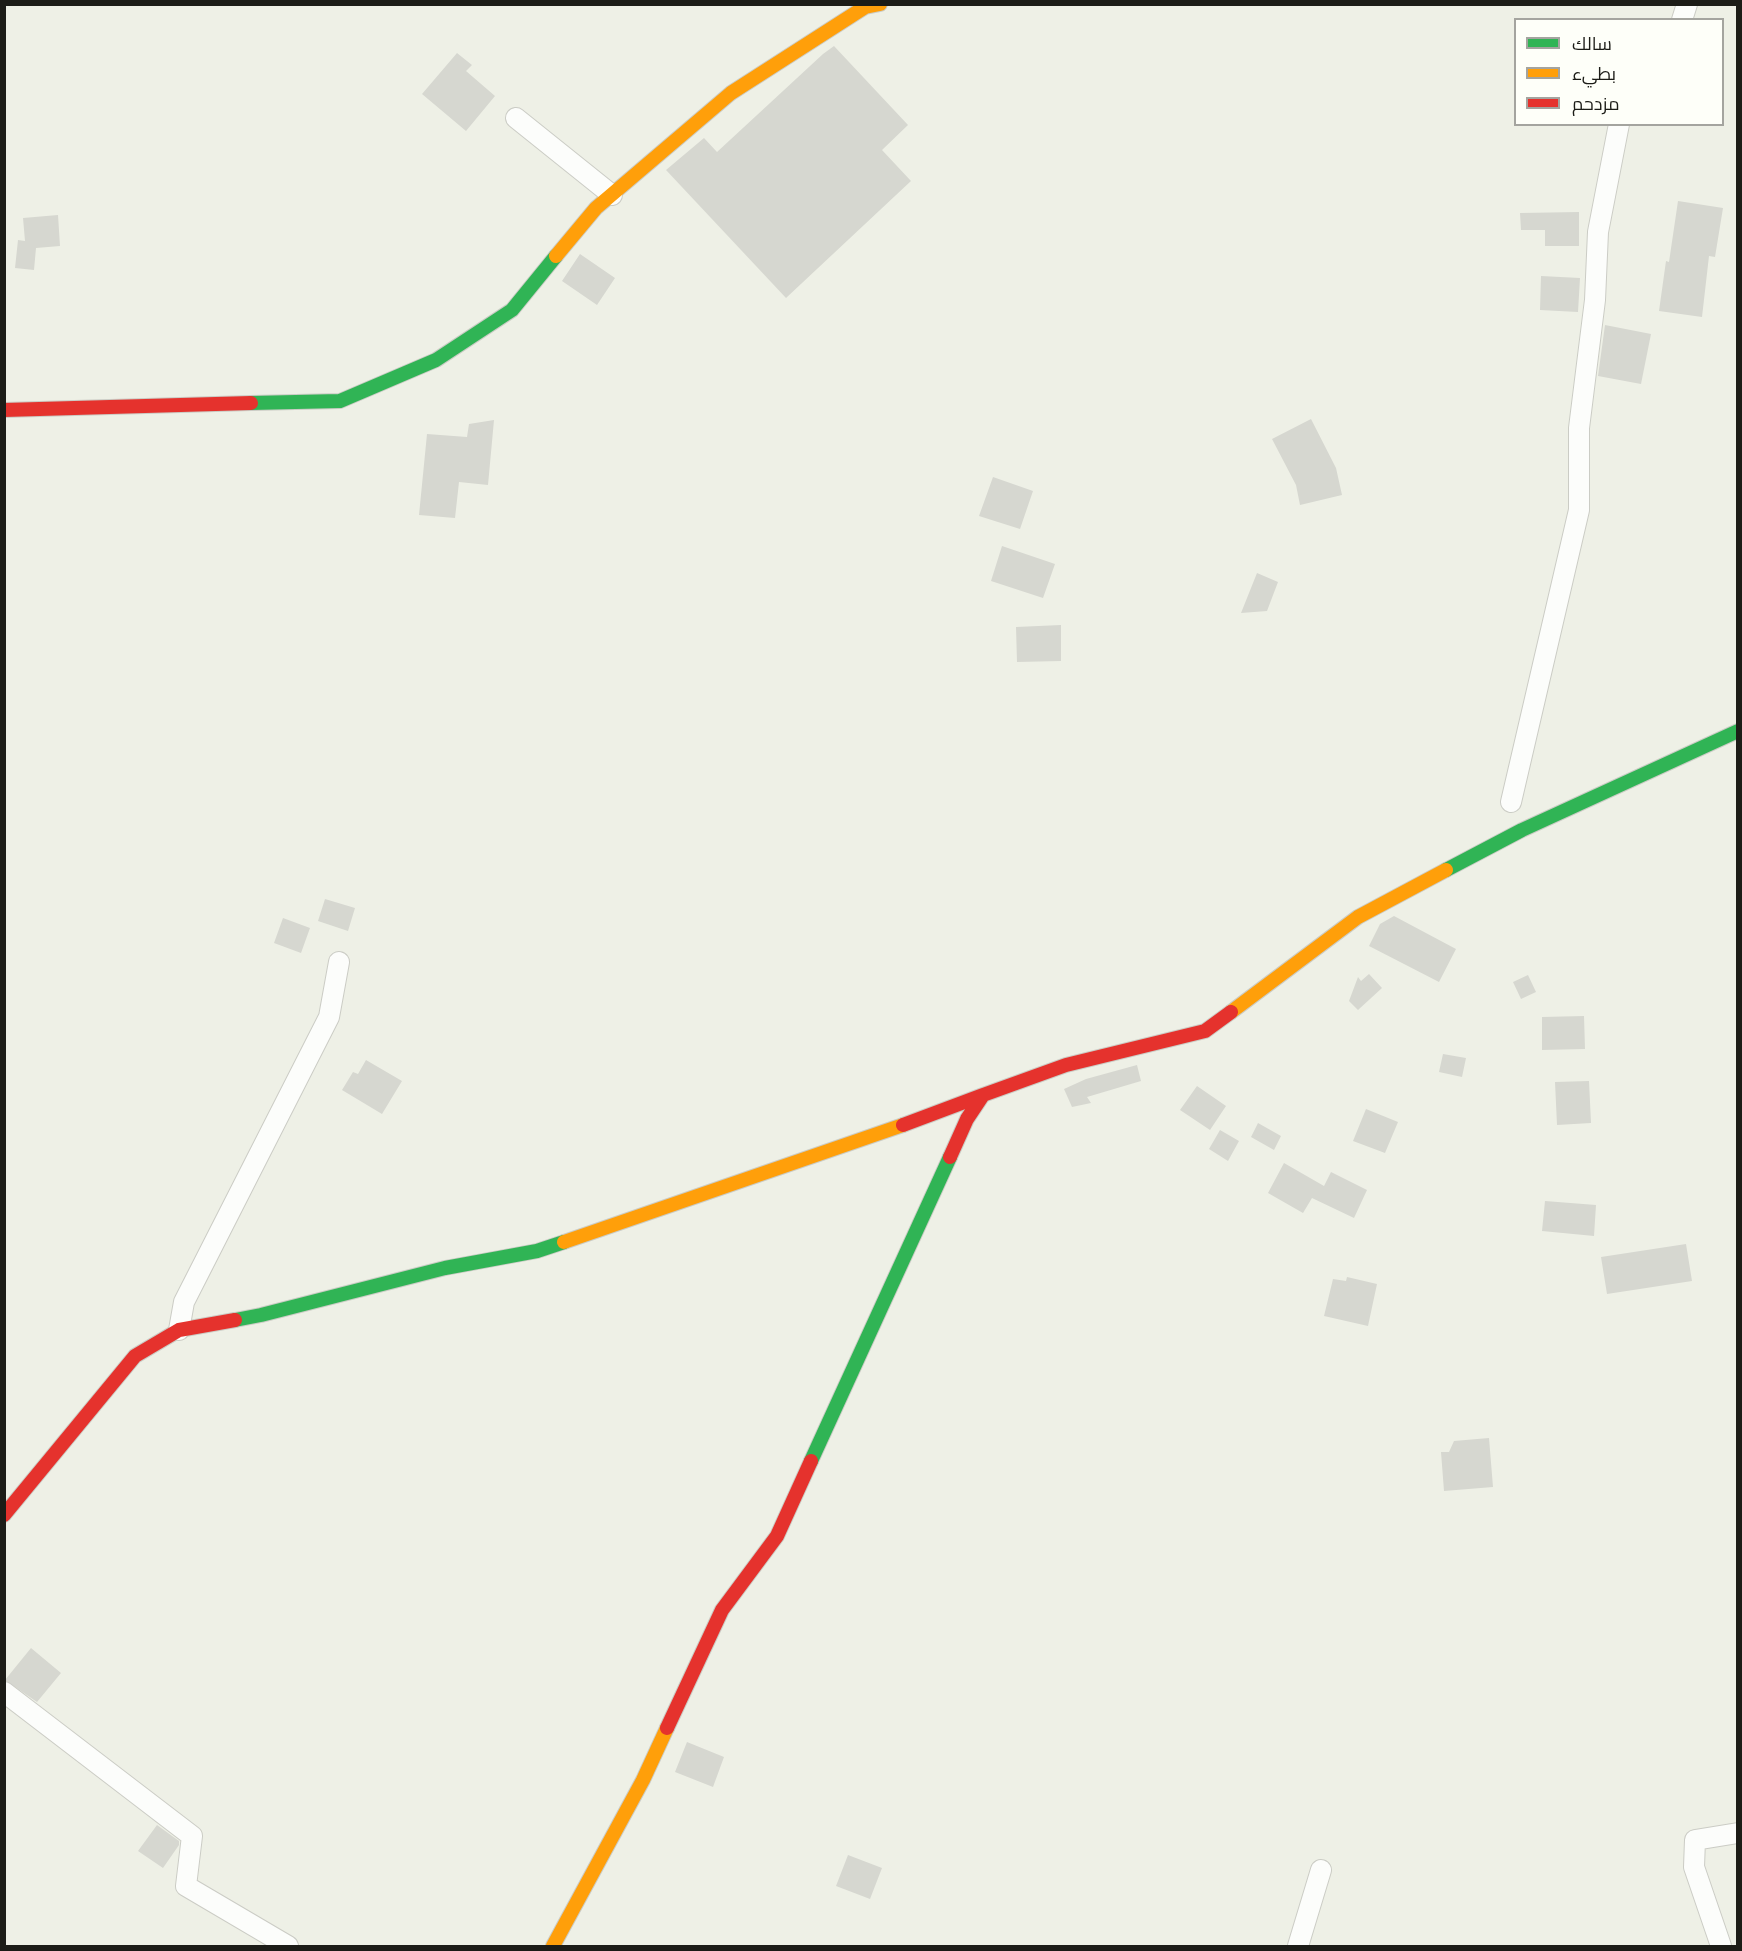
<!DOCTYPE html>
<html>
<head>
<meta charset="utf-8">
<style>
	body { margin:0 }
	#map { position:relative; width:1742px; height:1951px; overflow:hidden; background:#eef0e6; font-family:Barlow,Cairo,sans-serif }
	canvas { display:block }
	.frame { position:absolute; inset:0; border:6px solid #1c1c17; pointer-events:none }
	.legend { position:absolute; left:1514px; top:18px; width:210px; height:108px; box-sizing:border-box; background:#fefff9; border:2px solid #a4a49f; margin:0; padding:8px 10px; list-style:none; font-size:18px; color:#1c1c17 }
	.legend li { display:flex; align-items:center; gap:12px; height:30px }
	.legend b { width:30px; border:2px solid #a4a49f }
</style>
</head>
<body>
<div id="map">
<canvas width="1742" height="1951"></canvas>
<div class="frame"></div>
<ul class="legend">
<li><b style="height:8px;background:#30b455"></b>سالك</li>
<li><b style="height:8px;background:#ff9f0a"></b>بطيء</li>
<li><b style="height:8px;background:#e5322d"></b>مزدحم</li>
</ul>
</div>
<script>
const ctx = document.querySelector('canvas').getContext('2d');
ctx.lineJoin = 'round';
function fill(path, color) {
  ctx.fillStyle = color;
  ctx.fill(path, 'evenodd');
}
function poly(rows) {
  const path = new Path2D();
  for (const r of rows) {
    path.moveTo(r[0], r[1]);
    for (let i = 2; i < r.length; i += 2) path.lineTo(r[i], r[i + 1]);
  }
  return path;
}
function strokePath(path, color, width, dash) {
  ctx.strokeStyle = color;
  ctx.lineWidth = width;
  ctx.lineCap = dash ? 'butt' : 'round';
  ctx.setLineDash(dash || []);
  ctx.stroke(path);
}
fill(poly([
	[834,46,908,125,882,150,911,181,786,298,666,170,704,138,717,152,823,54],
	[457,53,472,65,466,71,495,96,466,131,422,94],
	[1678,201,1723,208,1715,257,1709,256,1702,317,1659,311,1666,261,1669,262],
	[1579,212,1579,246,1545,246,1545,230,1521,230,1520,213],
	[58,215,60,246,36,248,34,270,15,268,18,240,25,241,23,218],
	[580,254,615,278,597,305,562,281],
	[1541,276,1580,278,1578,312,1540,310],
	[1605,325,1651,334,1641,384,1598,376],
	[1311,419,1336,468,1342,495,1300,505,1296,485,1272,439],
	[494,420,488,485,459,482,455,518,419,515,427,434,467,437,469,424],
	[993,477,1033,491,1020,529,979,516],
	[1002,546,1055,564,1043,598,991,581],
	[1257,573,1278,582,1267,611,1241,613],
	[1061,625,1061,661,1017,662,1016,627],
	[325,899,355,908,348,931,318,921],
	[1394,916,1456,949,1439,982,1369,946,1380,924],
	[283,918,310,928,301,953,274,943],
	[1369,974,1382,988,1358,1010,1349,1001,1358,977,1361,981],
	[1528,975,1536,992,1521,999,1513,982],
	[1584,1016,1585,1049,1542,1050,1542,1017],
	[1443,1054,1466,1058,1462,1077,1439,1072],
	[366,1060,402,1081,382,1114,342,1090,353,1072,358,1074],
	[1137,1065,1141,1081,1087,1097,1091,1103,1072,1107,1064,1089,1086,1079],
	[1589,1081,1591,1123,1557,1125,1555,1082],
	[1197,1086,1226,1106,1210,1130,1180,1110],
	[1366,1109,1398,1122,1385,1153,1353,1141],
	[1258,1123,1281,1136,1274,1150,1251,1137],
	[1220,1130,1239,1141,1228,1161,1209,1149],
	[1284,1163,1324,1186,1331,1172,1367,1190,1354,1218,1312,1198,1303,1213,1268,1193],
	[1545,1201,1596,1205,1594,1236,1542,1231],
	[1686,1244,1692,1281,1607,1294,1601,1257],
	[1347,1277,1377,1284,1368,1326,1324,1316,1333,1279,1346,1281],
	[1489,1438,1493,1487,1444,1491,1441,1452,1449,1452,1454,1441],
	[31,1648,61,1673,37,1702,5,1680],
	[687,1742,724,1757,713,1787,675,1772],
	[157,1825,179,1841,179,1845,163,1868,138,1851],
	[848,1855,882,1868,870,1899,836,1886]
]), '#d6d7d0');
const street = poly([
	[1682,20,1687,4],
	[516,118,612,195],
	[1511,802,1579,510,1579,428,1595,300,1598,232,1619,124],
	[179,1330,184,1302,329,1017,339,962],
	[4,1692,192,1836,186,1886,288,1946],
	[1298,1946,1321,1870],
	[1721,1946,1694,1867,1695,1840,1738,1833]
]);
const fast = poly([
	[251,403,340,401,436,360,512,310,556,256],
	[1446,870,1522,830,1738,731],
	[235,1320,261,1315,445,1268,537,1251,564,1242],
	[811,1461,950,1157]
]);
const slow = poly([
	[556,256,596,208,731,93,865,7,880,4],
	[1231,1012,1358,917,1446,870],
	[564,1242,903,1125],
	[553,1946,643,1780,667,1728]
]);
const jam = poly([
	[4,410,251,403],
	[903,1125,983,1095],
	[950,1157,967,1119,983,1095,1066,1065,1205,1031,1231,1012],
	[4,1515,135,1356,179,1330,235,1320],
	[667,1728,722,1610,777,1536,811,1461]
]);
strokePath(street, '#cbccc5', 22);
strokePath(fast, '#cbccc5', 16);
strokePath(slow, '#cbccc5', 16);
strokePath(jam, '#cbccc5', 16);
strokePath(street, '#fcfdfb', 20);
strokePath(fast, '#30b455', 14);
strokePath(slow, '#ff9f0a', 14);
strokePath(jam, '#e5322d', 14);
</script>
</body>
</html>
